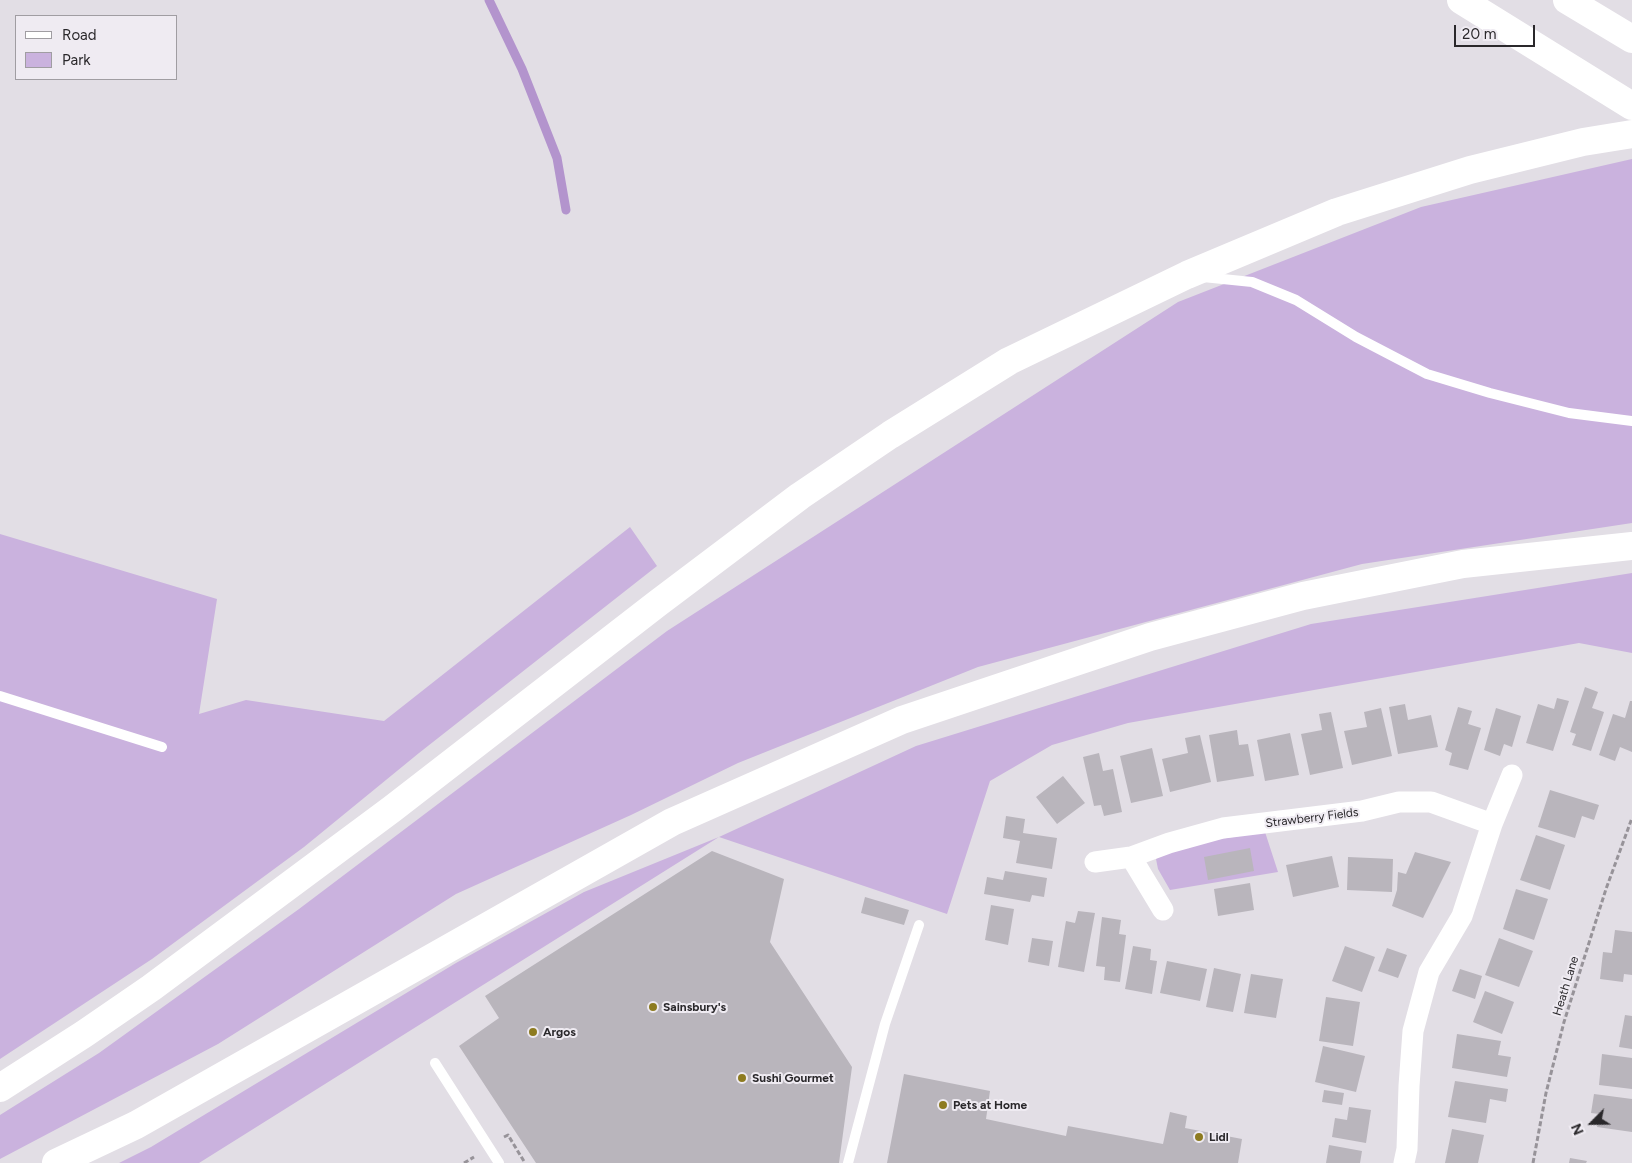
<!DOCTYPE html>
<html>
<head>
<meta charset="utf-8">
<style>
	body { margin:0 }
	#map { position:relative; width:1632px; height:1163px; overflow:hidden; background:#e2dee5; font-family:Figtree,sans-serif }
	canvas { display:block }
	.legend { position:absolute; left:15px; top:15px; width:162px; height:65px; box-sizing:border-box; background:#efebf2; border:1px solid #a09da2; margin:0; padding:6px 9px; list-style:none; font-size:15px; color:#2a282b }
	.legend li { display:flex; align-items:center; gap:10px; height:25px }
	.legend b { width:25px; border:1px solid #a09da2 }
	.north { position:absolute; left:1567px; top:1098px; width:50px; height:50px; -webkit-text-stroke:4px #efebf2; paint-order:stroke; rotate:247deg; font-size:14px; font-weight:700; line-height:20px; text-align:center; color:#2a282b }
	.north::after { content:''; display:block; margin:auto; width:18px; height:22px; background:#2a282b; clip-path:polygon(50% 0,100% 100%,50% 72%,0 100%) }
	.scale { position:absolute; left:1454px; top:25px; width:81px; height:22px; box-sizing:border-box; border:2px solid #2a282b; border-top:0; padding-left:6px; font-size:15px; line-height:18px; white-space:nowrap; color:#2a282b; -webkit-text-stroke:4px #efebf2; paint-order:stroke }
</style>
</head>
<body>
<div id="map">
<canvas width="1632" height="1163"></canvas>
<ul class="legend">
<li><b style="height:6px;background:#fff"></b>Road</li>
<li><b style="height:14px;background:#cab2de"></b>Park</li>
</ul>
<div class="north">N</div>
<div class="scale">20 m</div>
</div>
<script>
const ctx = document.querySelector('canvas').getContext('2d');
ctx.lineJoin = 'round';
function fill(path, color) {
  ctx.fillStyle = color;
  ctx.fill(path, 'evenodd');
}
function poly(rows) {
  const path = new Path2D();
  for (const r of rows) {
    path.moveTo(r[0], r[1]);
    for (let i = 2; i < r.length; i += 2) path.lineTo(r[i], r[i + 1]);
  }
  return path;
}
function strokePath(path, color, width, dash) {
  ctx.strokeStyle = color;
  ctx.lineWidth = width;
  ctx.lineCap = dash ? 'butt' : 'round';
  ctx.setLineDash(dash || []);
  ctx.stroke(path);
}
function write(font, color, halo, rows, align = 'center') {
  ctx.font = font + ' Figtree,sans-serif';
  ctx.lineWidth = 4;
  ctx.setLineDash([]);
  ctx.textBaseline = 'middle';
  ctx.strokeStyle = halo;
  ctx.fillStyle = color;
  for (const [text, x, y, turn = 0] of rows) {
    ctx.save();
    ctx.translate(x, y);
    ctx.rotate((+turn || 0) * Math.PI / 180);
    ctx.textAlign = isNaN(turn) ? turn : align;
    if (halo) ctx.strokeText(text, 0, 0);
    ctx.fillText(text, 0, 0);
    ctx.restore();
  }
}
fill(poly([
	[1632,159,1632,523,1362,564,978,667,738,763,631,815,456,894,218,1044,0,1159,0,1115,99,1053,299,909,667,631,1178,302,1421,207],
	[630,527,657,566,419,753,304,847,152,959,0,1059,0,534,217,599,199,714,246,700,384,721],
	[1632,573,1632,653,1579,643,1128,723,1052,745,990,781,947,914,719,837,199,1163,119,1163,151,1147,456,963,584,892,719,837,916,746,1311,624],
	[1265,832,1278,872,1170,890,1158,869,1156,859,1162,851,1182,845]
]), '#cab2de');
strokePath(poly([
	[489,0,522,69,557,158,566,210]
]), '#b394cd', 9);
fill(poly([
	[1585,687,1598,692,1592,708,1604,712,1591,751,1572,745,1576,734,1570,732],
	[1557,698,1569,701,1553,751,1526,743,1538,704,1554,709],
	[1630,701,1632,701,1632,752,1620,747,1615,761,1599,755,1613,714,1625,718],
	[1405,704,1408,720,1431,715,1438,747,1398,754,1389,707],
	[1458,707,1472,711,1468,724,1481,728,1468,770,1449,765,1452,753,1445,750],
	[1381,708,1392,756,1352,765,1344,731,1367,727,1364,712],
	[1496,708,1521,716,1512,747,1504,744,1500,756,1484,750],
	[1331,712,1343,768,1310,775,1301,734,1322,730,1319,714],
	[1237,730,1239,745,1248,744,1254,776,1217,782,1209,735],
	[1290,733,1299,775,1265,781,1257,740],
	[1200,735,1211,782,1170,792,1162,759,1188,753,1185,738],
	[1152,748,1163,796,1131,803,1120,756],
	[1099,753,1103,771,1113,769,1122,812,1104,816,1101,805,1094,806,1083,757],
	[1063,776,1085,803,1057,824,1036,797],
	[1550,790,1599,805,1594,820,1582,816,1575,838,1538,827],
	[1006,816,1025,819,1023,833,1057,838,1052,869,1016,863,1020,841,1003,838],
	[1536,835,1565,845,1550,890,1520,880],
	[1250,848,1254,871,1208,880,1204,857],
	[712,851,784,879,770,942,852,1067,839,1163,536,1163,459,1046,499,1018,485,996],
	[1415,852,1451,862,1423,918,1392,906,1397,890,1398,872,1406,874],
	[1332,856,1339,887,1293,897,1286,865],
	[1348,857,1393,859,1392,892,1347,890],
	[1005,871,1047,878,1044,897,1032,895,1030,902,984,894,987,877,1003,880],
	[1250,883,1254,910,1218,916,1214,889],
	[1516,889,1548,899,1534,940,1503,929],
	[865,897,909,910,904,925,861,913],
	[991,905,1014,909,1008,945,985,940],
	[1078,911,1095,913,1084,972,1058,967,1066,921,1075,923],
	[1102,917,1121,920,1119,934,1126,935,1120,982,1104,980,1105,967,1096,966],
	[1615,930,1632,932,1632,975,1624,974,1623,982,1600,979,1603,952,1612,953],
	[1032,938,1053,941,1049,966,1028,962],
	[1499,938,1533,951,1519,987,1485,975],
	[1133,946,1151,949,1150,960,1157,961,1152,994,1125,989],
	[1345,946,1375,957,1362,992,1332,981],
	[1387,948,1407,955,1398,978,1378,971],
	[1167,961,1207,969,1200,1001,1160,993],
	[1214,968,1241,974,1233,1012,1206,1007],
	[1460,969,1482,976,1475,999,1452,991],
	[1251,974,1283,979,1276,1018,1244,1013],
	[1485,991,1514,1002,1502,1034,1473,1022],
	[1326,997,1360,1002,1353,1046,1319,1041],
	[1625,1015,1632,1016,1632,1049,1619,1047],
	[1457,1034,1501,1041,1498,1055,1511,1057,1507,1077,1452,1068],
	[1323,1046,1365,1056,1356,1092,1315,1082],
	[1602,1054,1632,1058,1632,1089,1599,1085],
	[904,1074,990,1091,986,1119,1066,1136,1068,1126,1163,1144,1170,1112,1187,1116,1185,1128,1242,1139,1238,1163,887,1163],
	[1455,1081,1508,1089,1506,1102,1490,1099,1486,1123,1448,1117],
	[1324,1090,1344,1093,1342,1105,1322,1102],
	[1594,1094,1632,1099,1632,1132,1597,1127,1599,1114,1591,1113],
	[1349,1107,1371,1110,1366,1143,1332,1137,1335,1118,1347,1120],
	[1452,1129,1484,1135,1478,1163,1445,1163],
	[1329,1145,1362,1151,1360,1163,1326,1163],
	[1570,1158,1587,1161,1586,1163,1569,1163]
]), '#b9b5bc');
strokePath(poly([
	[504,1137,508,1135,525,1163],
	[464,1163,474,1157],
	[1533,1163,1546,1093,1564,1022,1606,889,1632,818]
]), '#979399', 3, [5, 2.5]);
strokePath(poly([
	[1203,277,1252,282,1296,300,1356,337,1427,374,1490,393,1569,413,1632,421],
	[0,696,162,747],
	[435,1063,499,1163],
	[848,1163,885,1024,919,925]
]), '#fff', 10);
strokePath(poly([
	[1492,824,1512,775],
	[1131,857,1163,910],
	[1095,862,1131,857,1169,843,1223,828,1362,811,1399,802,1431,802,1492,824,1462,916,1429,972,1413,1031,1409,1086,1407,1149,1404,1163]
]), '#fff', 21);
strokePath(poly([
	[1461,0,1632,106],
	[1567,0,1632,39],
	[0,1088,84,1034,151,988,392,809,658,603,800,496,890,435,1009,361,1187,275,1337,212,1470,170,1583,142,1632,134],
	[56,1163,136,1125,672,822,902,720,1150,637,1303,596,1463,564,1632,546]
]), '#fff', 28);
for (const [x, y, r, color] of [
	[653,1007,5,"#8d7b20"],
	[533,1032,5,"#8d7b20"],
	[742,1078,5,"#8d7b20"],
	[943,1105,5,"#8d7b20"],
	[1199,1137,5,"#8d7b20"]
]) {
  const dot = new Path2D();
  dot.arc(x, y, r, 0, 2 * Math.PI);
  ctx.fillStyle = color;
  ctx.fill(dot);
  strokePath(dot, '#efebf2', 2);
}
write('12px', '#2a282b', '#efebf2', [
	["Strawberry Fields",1312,818,-7],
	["Heath Lane",1566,986,-73]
]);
write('bold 12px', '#2a282b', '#efebf2', [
	["Sainsbury's",663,1007],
	["Argos",543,1032],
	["Sushi Gourmet",752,1078],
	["Pets at Home",953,1105],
	["Lidl",1209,1137]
], 'left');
</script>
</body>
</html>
